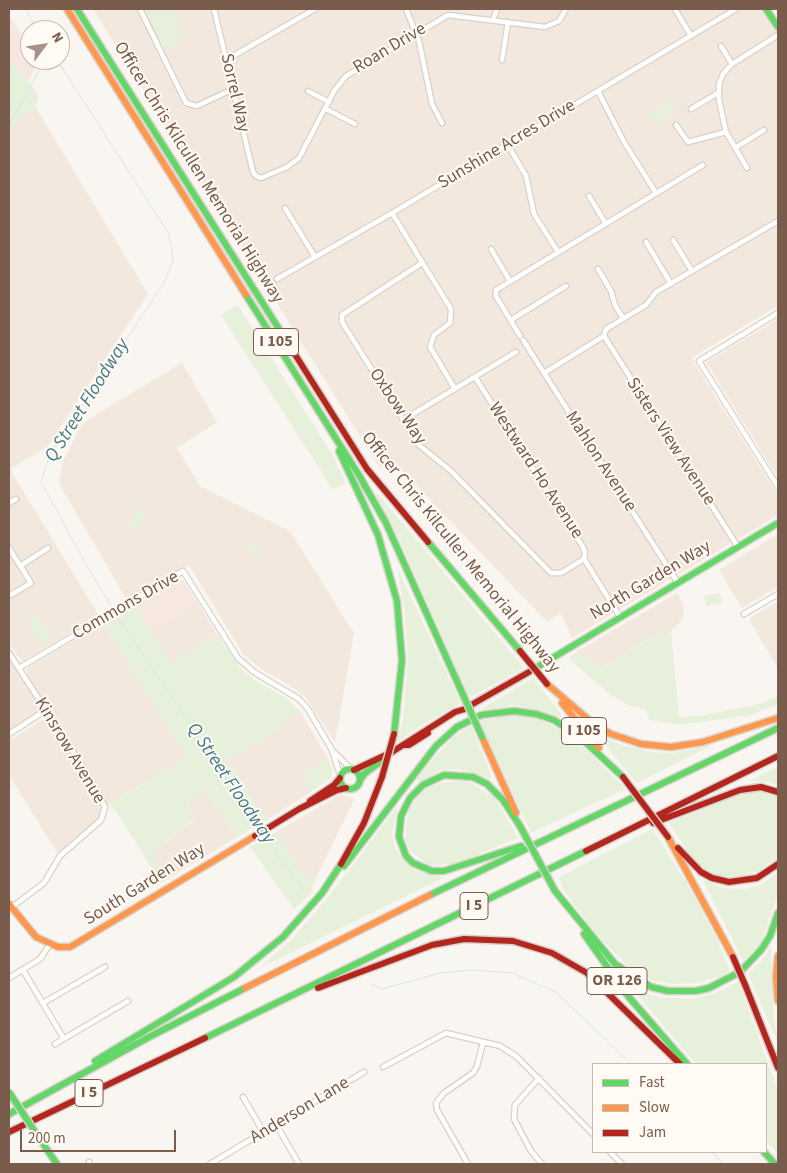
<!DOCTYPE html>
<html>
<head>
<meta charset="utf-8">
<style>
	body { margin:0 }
	#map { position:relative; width:787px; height:1173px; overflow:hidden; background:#f9f5f0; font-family:"Source Sans 3",sans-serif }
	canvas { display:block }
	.frame { position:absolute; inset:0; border:10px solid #7a5c4d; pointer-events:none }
	.legend { position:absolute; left:592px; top:1063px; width:175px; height:90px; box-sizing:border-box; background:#fffaf3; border:1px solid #cabbb1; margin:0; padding:6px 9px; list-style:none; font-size:15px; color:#7a5c4d }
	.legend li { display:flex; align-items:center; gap:10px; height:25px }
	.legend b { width:25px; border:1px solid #cabbb1 }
	.north { position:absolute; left:20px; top:20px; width:50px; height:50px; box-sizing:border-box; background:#fffaf3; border:1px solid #cabbb1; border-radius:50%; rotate:59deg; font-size:14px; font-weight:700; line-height:20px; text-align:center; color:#7a5c4d }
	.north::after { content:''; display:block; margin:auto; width:18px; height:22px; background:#a69286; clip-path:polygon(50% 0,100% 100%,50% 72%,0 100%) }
	.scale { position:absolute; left:20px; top:1130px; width:156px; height:22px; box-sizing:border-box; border:2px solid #7a5c4d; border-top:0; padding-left:6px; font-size:15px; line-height:18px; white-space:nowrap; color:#7a5c4d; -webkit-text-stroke:4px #fffaf3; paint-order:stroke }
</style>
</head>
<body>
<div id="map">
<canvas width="787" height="1173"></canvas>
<div class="frame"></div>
<ul class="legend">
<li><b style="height:6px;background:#63d668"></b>Fast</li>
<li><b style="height:6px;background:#ff974d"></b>Slow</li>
<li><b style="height:6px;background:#b3261e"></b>Jam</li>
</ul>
<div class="north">N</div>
<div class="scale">200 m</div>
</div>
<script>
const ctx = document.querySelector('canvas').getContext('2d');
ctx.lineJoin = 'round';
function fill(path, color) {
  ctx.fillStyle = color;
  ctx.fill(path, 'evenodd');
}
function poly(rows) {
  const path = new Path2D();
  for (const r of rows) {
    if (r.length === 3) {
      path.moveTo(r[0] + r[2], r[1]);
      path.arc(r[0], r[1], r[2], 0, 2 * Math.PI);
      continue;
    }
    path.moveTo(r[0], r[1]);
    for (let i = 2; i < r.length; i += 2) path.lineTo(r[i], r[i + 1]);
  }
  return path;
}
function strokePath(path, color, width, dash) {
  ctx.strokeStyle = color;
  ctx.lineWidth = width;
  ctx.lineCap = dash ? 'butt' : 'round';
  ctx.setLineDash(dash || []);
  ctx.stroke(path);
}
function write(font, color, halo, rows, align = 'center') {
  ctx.font = font + ' "Source Sans 3",sans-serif';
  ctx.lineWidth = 4;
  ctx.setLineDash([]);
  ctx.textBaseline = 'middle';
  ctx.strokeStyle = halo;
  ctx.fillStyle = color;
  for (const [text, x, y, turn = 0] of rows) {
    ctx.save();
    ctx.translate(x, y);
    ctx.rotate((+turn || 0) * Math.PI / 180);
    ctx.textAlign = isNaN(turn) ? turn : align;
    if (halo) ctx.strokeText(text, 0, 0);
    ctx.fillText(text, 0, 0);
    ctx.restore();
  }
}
fill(poly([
	[93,9,765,9,778,31,778,306,691,358,778,496,778,515,572,638,561,613,547,622,393,461,380,468],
	[35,106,148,294,48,446,10,469,99,616,22,661,9,644,9,134,20,115],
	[778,319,778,478,706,362],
	[182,363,217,422,177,448,200,486,290,531,354,633,335,742,306,698,290,685,264,671,243,654,189,565,127,600,61,487,59,478,64,459,81,426,89,419],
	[778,534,778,587,742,608,719,570],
	[677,593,684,606,683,618,671,631,669,627,599,669,578,651],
	[778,601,778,669,750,621,751,617],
	[198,603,218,636,170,663,151,631],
	[103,623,187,758,103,807,96,823,58,854,9,775,9,741,51,714,27,675,27,668],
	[9,659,41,708,39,712,9,731],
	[300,711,328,759,302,776,312,791,267,820,229,760,275,732,289,717],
	[207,790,237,837,166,880,151,854,196,819,187,803],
	[341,794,354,800,314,882,309,880,276,832]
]), '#f2e8de');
fill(poly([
	[9,14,30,48,30,60,38,60,39,62,9,115],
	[179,579,183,580,198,603,151,631,136,605]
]), '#f6e8e1');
fill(poly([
	[145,9,175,9,184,42,165,53],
	[13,63,39,96,35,106,20,115,9,134,9,66],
	[670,98,677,110,656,123,649,112],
	[238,305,333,456,346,483,333,490,221,315],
	[375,494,378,494,524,668,469,698,400,541],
	[141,507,149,513,137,528,129,522],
	[250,544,261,550,258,557,246,550],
	[397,568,461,703,418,727,396,743,403,719,408,659,404,606],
	[720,593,722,603,706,607,704,596],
	[136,605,170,663,218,636,242,670,254,680,285,697,300,711,289,717,275,732,229,760,267,820,237,837,207,790,187,803,196,818,151,854,166,880,161,883,116,811,109,804,187,758,103,623],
	[38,614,53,637,41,645,26,621],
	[669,627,671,631,679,718,706,715,762,703,778,696,778,704,751,715,693,723,673,724,649,720,646,710,628,705,609,694,568,658,578,651,600,669],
	[533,678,562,715,559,717,543,711,515,705,484,711,483,708],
	[513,715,527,716,547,723,566,733,587,750,625,789,531,833,479,721],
	[471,725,492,777,489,779,459,769,441,770,420,783,416,779,442,749,456,735],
	[596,733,621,745,652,752,671,753,713,745,636,783],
	[328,759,332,767,332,777,312,791,302,776],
	[778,766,778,786,769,782,750,781],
	[457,781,469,782,494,797,518,838,454,864,429,865,410,851,405,840,408,813,416,799,426,789,440,783],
	[757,791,770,792,778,797,778,858,758,871,737,877,715,875,701,867,690,855,669,823,743,793],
	[398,806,392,833,395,848,404,861,414,870,443,878,258,969,291,940,325,901],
	[652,829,686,882,716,937,730,971,721,976,695,983,673,984,652,980,631,969,596,934,563,889,559,877],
	[276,832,309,880,314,882,312,893,294,909,250,847],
	[778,873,778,894,765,932,758,947,743,961,703,880,722,888,743,889,759,886],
	[771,946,774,1019,778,1043,748,974,764,958],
	[624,979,650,995,665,998,692,999,717,993,738,981,778,1091,778,1154,766,1140,766,1064,696,1064]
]), '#e7f0db');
strokePath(poly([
	[25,9,38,30],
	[57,60,169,234,173,261,164,283,50,454,41,482,88,568,114,610],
	[9,125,45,60],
	[116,613,260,830],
	[263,834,303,890],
	[371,984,382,989,440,973,472,970,512,973,556,992,631,1064],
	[712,1152,723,1164]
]), '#d0e8ea', 1);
const street = poly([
	[140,9,186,103,197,106,233,89],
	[214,9,253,172,256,176,261,178,287,167,299,158,334,91,346,76,448,15,545,27,559,21,566,9],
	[406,9,419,41,432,104,442,123],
	[675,9,691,36],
	[493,20,497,9],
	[721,46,732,64],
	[226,60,315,9],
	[502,60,508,22],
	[308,91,329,102],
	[598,91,624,142,656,193],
	[326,109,355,124],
	[691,109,718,93],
	[676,125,688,142,726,132],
	[508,145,526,176,534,214,558,252],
	[735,148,764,130],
	[747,168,726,132,719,100,719,84,723,74,732,64,778,35],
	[589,196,606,224],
	[285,208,315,257],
	[392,213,451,309,450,323,434,335,430,347,455,389],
	[673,240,692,271],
	[646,242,671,284],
	[491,249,510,281],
	[422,263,342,315,342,322,419,445,451,471,551,573,561,573,584,559],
	[598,269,611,291,615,305,623,318],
	[277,279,392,213,736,9],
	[778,313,699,361,778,487],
	[511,320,566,286],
	[520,336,496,296,496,290,703,165],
	[604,336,738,547],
	[523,340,678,583],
	[544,373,604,336,606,329,646,305,656,292,778,221],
	[475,377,583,547,585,553,584,559,620,617],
	[403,420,516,352],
	[9,503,16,499],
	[9,548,31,583,9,596],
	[20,566,48,548],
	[744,614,778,594],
	[9,653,81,764,105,807,101,820,60,856,44,883,12,907],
	[19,668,183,571,238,658,254,672,299,699,308,709,332,750,340,775],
	[9,734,46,710],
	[335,753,351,769],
	[23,970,64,1039],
	[9,978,40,959,50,944],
	[43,1003,105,967],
	[55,1044,128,1001],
	[383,1067,446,1033,500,1046,516,1056,593,1134],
	[539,1078,515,1105,514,1119,531,1151,542,1164],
	[243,1097,264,1133],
	[277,1126,299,1164],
	[610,1152,622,1164],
	[89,1162,90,1164],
	[210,1164,364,1072],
	[468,1164,437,1110,436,1103,444,1093,473,1073,477,1066,483,1043]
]);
const fast = poly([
	[77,9,291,348],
	[766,9,778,27],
	[246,295,360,477,386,523,460,688],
	[339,451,378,535,397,601,402,660,394,734],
	[428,542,520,651],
	[539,666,778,523],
	[350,779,10],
	[360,780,365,773,380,762],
	[520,826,503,800,487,784,473,777,444,775,423,785,410,798,401,816,399,837,406,856,413,863,432,871,444,871,521,846],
	[344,866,436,746,457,727,481,715,514,711,536,714,554,720,580,737,623,777],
	[555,891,615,964,651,987,668,991,696,991,709,988,740,972,761,950,770,936,778,913],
	[430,895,778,728],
	[584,934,628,996,687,1064],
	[205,1038,586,851],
	[95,1061,234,977,283,937,322,893,341,864],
	[9,1114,149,1037,245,988],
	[39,1138,57,1164],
	[764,1152,775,1164]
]);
const slow = poly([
	[67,9,246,295],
	[547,684,596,726,611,734,641,744,671,747,703,742,778,718],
	[562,703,599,748],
	[482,737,516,813],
	[668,837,733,957],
	[9,904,36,937,58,947,70,947,255,836],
	[778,956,776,977,778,1001],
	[245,988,430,895]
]);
const jam = poly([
	[291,348,367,469,428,542],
	[471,705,529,672],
	[403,745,409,745,428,733],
	[354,770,392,752,455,712,465,709],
	[310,801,334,785,340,778],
	[653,823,740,790,761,787,778,792],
	[255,836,299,809,337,790,346,788],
	[678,848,701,872,712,878,729,882,757,878,778,864],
	[586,851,778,756],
	[341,864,364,823,382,777],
	[746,987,778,1068],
	[318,988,432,945,464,939,513,941,552,953,587,973,680,1064],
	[9,1132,205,1038]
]);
strokePath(street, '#d7d1cb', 7);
strokePath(fast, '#d9d2cb', 9);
strokePath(slow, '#d9d2cb', 9);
strokePath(jam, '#d9d2cb', 9);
strokePath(street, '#fefefd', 4.5);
strokePath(fast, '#63d668', 6);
strokePath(slow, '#ff974d', 6);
strokePath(jam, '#b3261e', 6);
const fastBridge = poly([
	[460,688,482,737],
	[520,826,555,891],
	[9,1092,39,1138]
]);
const jamBridge = poly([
	[520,651,547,684],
	[382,777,394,734],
	[623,777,668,837],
	[733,957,746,987]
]);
strokePath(fastBridge, '#d9d2cb', 9, []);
strokePath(jamBridge, '#d9d2cb', 9, []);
strokePath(fastBridge, '#63d668', 6);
strokePath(jamBridge, '#b3261e', 6);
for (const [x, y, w] of [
	[276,342,45],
	[584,731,45],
	[474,906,28],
	[617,981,60],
	[89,1093,28]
]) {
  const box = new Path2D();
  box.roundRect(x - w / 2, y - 13.5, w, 27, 4);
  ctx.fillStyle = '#fffaf3';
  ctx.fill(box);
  strokePath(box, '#7a5c4d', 1);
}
write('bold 16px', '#7a5c4d', null, [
	["I 105",276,342],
	["I 105",584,731],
	["I 5",474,906],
	["OR 126",617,981],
	["I 5",89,1093]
]);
write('18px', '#7a5c4d', '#fffaf3', [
	["Roan Drive",390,49,-31],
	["Sorrel Way",234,93,77],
	["Sunshine Acres Drive",507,145,-31],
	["Officer Chris Kilcullen Memorial Highway",198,173,58],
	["Oxbow Way",397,407,56],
	["Sisters View Avenue",670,442,57],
	["Mahlon Avenue",600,462,57],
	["Westward Ho Avenue",535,471,57],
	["Officer Chris Kilcullen Memorial Highway",460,553,51],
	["North Garden Way",651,581,-31],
	["Commons Drive",126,606,-30],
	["Kinsrow Avenue",69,751,59],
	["South Garden Way",145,885,-32],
	["Anderson Lane",300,1111,-31]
]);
write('italic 19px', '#437c86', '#fffaf3', [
	["Q Street Floodway",88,401,-58],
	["Q Street Floodway",230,784,56]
]);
</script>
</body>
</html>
